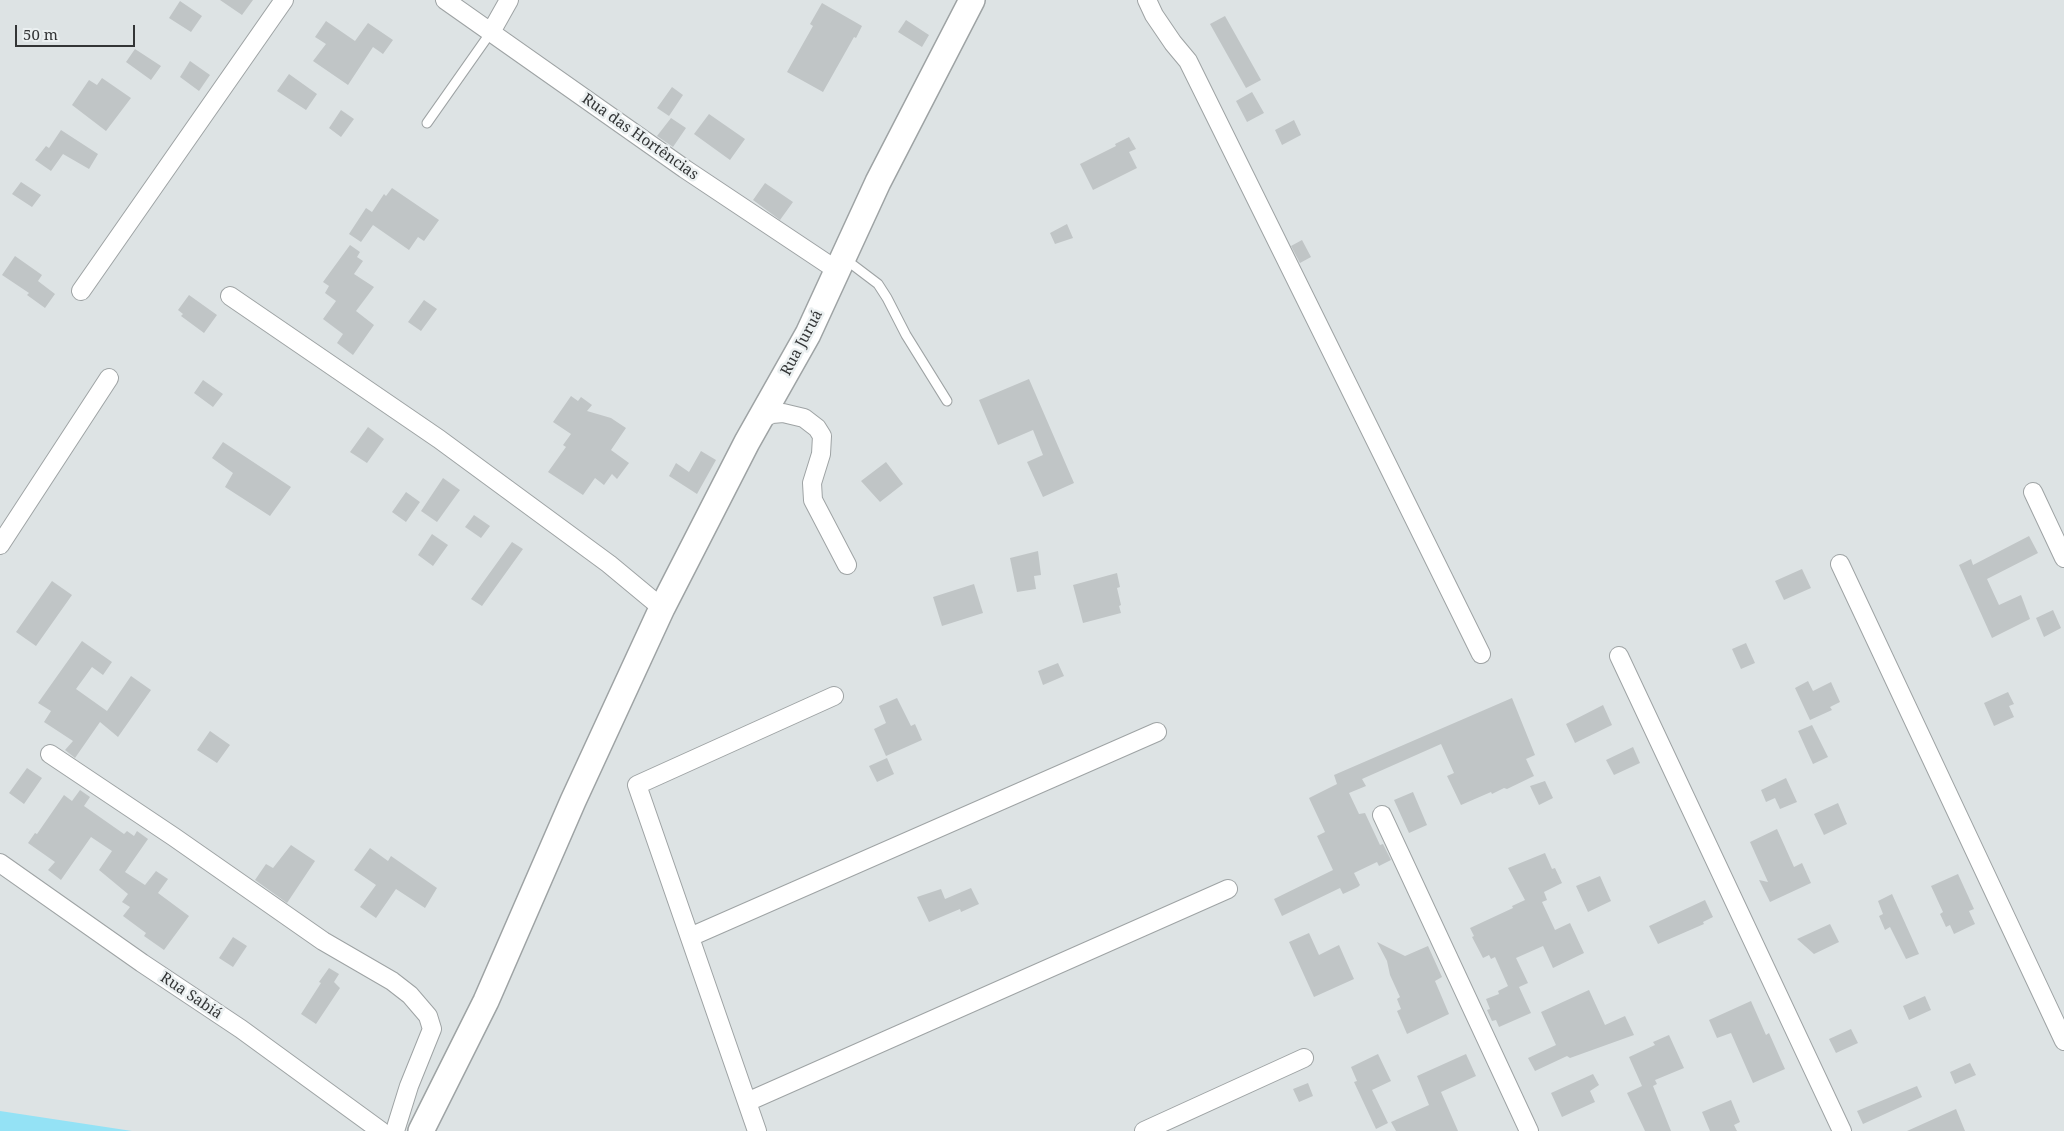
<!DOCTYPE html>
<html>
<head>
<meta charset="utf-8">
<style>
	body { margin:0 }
	#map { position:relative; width:2064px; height:1131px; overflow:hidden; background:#dde3e4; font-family:"Noto Serif",serif }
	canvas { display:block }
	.scale { position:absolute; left:15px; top:25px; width:120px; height:22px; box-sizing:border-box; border:2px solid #333536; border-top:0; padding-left:6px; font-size:15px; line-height:18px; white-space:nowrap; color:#333536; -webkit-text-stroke:4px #ebf0f1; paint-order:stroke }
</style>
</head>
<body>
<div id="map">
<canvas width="2064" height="1131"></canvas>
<div class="scale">50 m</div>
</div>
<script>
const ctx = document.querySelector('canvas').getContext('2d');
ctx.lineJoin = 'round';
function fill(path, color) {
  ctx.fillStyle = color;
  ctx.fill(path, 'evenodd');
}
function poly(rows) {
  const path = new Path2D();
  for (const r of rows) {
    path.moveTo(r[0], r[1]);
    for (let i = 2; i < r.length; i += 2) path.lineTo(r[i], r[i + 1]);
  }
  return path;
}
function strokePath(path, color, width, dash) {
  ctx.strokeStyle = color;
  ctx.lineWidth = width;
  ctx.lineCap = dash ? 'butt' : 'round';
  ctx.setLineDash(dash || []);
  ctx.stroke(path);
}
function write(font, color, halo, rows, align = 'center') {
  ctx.font = font + ' "Noto Serif",serif';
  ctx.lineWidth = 5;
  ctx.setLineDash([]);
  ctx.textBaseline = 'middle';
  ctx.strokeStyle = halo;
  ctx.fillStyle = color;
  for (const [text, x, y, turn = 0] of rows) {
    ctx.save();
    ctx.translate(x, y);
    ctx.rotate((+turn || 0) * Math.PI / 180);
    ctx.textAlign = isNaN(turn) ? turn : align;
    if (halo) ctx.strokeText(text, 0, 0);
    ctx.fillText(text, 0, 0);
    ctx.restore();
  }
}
fill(poly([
	[0,1111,132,1131,0,1131]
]), '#94e2f5');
fill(poly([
	[220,0,253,0,242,15],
	[180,1,202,16,191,32,169,18],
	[822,3,862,26,856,38,854,37,823,92,787,72,813,26,810,24],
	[1225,16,1261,80,1246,88,1210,24],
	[906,20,929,35,922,47,898,32],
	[326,21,355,41,368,23,393,40,383,54,373,47,348,85,313,61,326,44,315,37],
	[135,49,161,66,151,80,126,62],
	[190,61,210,75,199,91,180,77],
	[289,74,317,94,306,110,277,91],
	[102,78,131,98,106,131,72,105,89,80,97,85],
	[672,87,683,95,669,116,657,108],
	[1252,92,1264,113,1247,122,1236,101],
	[341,110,354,119,341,137,329,128],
	[709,114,745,139,730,160,694,134],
	[671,118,686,128,673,147,657,136],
	[1294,120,1301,135,1282,145,1275,130],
	[61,130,98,154,89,169,63,154,51,171,35,160,46,146,49,148],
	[1129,137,1136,149,1129,152,1137,168,1093,190,1080,164,1116,146,1115,144],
	[21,182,41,195,32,207,12,194],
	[765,183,793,202,780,220,753,200],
	[392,188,439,220,424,241,418,237,409,250,373,225,361,242,349,234,366,208,372,212,384,194,386,196],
	[1067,224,1073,238,1055,244,1050,233],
	[1302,240,1311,257,1300,263,1291,246],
	[350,245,360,252,357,257,363,261,354,274,374,287,356,311,374,325,353,355,337,343,343,334,323,319,336,301,325,293,329,286,323,282],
	[15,256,42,275,38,281,55,294,45,308,27,295,29,293,2,275],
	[189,295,217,315,204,333,181,316,183,314,178,310],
	[424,300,437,309,421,331,408,322],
	[1029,379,1074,483,1043,497,1027,462,1043,455,1033,430,998,445,979,400],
	[203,380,223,394,213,407,194,393],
	[571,396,578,401,581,397,592,405,587,411,611,418,626,428,611,450,629,463,617,479,612,474,604,485,595,478,583,495,548,472,566,447,563,445,571,434,553,422],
	[368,427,384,439,367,463,350,452],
	[223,442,291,487,270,516,225,487,233,473,212,458],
	[701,451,716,460,697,494,669,476,676,463,689,472],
	[886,462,903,484,880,502,861,481],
	[443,478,460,490,437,522,421,511],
	[406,492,420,502,406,522,392,512],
	[474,515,490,526,481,538,465,527],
	[432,534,448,545,433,566,418,555],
	[2029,536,2038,553,1987,579,1999,605,2021,595,2030,619,1992,638,1959,565,1971,559,1973,565],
	[512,542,523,549,482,606,471,599],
	[1038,551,1041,575,1034,576,1036,589,1017,592,1010,558],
	[1802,569,1811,588,1784,600,1775,581],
	[1117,573,1120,587,1117,588,1121,605,1119,606,1121,613,1083,623,1073,585],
	[52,581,72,595,36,646,16,632],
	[974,584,983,613,942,626,933,597],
	[2053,610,2061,628,2044,637,2036,618],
	[82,641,112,662,103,675,92,667,76,689,107,711,131,676,151,690,118,737,100,722,75,758,65,750,73,741,44,722,51,711,38,703],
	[1746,643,1755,663,1741,669,1732,649],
	[1058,663,1064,676,1043,685,1038,671],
	[1808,681,1813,691,1831,682,1840,702,1830,707,1832,710,1810,720,1795,688],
	[2008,692,2014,704,2009,706,2014,717,1994,726,1984,703],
	[897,698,911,726,915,724,922,740,886,756,874,729,886,723,879,706],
	[1512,698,1535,755,1526,759,1534,776,1507,789,1504,788,1492,794,1491,792,1461,805,1447,776,1454,773,1441,744,1362,779,1366,786,1349,793,1359,814,1365,813,1380,845,1383,844,1391,860,1379,866,1377,862,1354,873,1360,885,1358,887,1343,894,1340,888,1282,916,1274,899,1333,870,1317,836,1325,832,1309,798,1337,784,1334,775],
	[1603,705,1612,725,1575,743,1566,724],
	[1812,725,1828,757,1813,764,1798,731],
	[210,731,230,745,217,763,197,750],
	[1633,747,1640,763,1614,775,1606,760],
	[887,758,894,774,877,782,869,766],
	[27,768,42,778,24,804,9,793],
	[1786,778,1797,802,1780,809,1775,798,1766,802,1761,790],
	[1545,781,1553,798,1539,805,1530,786],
	[80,790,90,797,84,806,124,834,127,831,134,836,137,831,148,839,125,872,145,885,156,871,168,879,158,893,189,916,164,950,144,936,146,933,123,916,130,907,122,902,128,894,99,870,112,851,91,837,61,880,48,870,55,862,28,843,35,833,37,834,64,795,72,801],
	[1413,792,1427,825,1409,833,1394,800],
	[1838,803,1847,824,1824,835,1814,814],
	[1777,829,1794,867,1802,863,1811,883,1770,902,1759,880,1768,882,1750,842],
	[291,845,315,861,287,903,255,880,266,864,273,868],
	[370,848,388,861,391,856,437,888,425,908,396,889,376,918,360,907,376,885,354,870],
	[1545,853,1552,869,1555,868,1562,883,1544,892,1547,900,1542,902,1555,930,1570,923,1584,953,1553,968,1543,946,1516,958,1528,983,1519,987,1531,1013,1499,1027,1496,1020,1492,1021,1487,1010,1490,1009,1486,999,1499,994,1498,991,1508,986,1495,957,1491,959,1489,955,1483,958,1472,937,1474,936,1470,928,1513,908,1512,906,1525,900,1508,868],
	[1958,874,1974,909,1969,911,1975,924,1954,934,1950,925,1946,927,1940,914,1943,912,1931,886],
	[1600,876,1611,901,1588,912,1576,886],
	[971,888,979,904,961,912,960,909,929,922,917,897,941,889,945,899],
	[1892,894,1919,954,1906,959,1890,927,1885,930,1879,916,1883,914,1878,901],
	[1705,900,1713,917,1703,922,1704,924,1658,944,1649,926],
	[1830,924,1839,942,1814,954,1797,939],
	[1309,933,1319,955,1339,945,1354,979,1314,997,1289,942],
	[233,937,247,946,233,967,219,958],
	[1377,942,1405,956,1428,946,1442,977,1435,981,1449,1014,1407,1034,1397,1011,1401,1009,1397,999,1400,997,1390,975,1387,961],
	[329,968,339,974,334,982,340,988,316,1024,301,1014,321,983,319,982],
	[1589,990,1605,1025,1625,1016,1634,1035,1570,1058,1567,1056,1535,1071,1528,1058,1556,1045,1541,1012],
	[1925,996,1931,1010,1909,1020,1903,1006],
	[1751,1001,1766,1035,1769,1033,1785,1069,1753,1083,1731,1033,1717,1038,1709,1020],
	[1851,1029,1858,1043,1836,1053,1829,1039],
	[1669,1035,1684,1068,1655,1080,1657,1084,1653,1086,1671,1131,1645,1131,1627,1093,1642,1086,1629,1057,1655,1045,1653,1042],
	[1378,1054,1391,1081,1372,1090,1388,1123,1376,1129,1354,1082,1357,1081,1351,1067],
	[1466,1054,1476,1076,1441,1092,1458,1131,1396,1131,1391,1122,1429,1105,1417,1076],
	[1970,1063,1976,1075,1955,1084,1950,1072],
	[1593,1074,1599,1085,1590,1091,1595,1102,1562,1117,1551,1093],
	[1308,1083,1313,1096,1299,1102,1293,1089],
	[1917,1086,1922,1097,1863,1124,1857,1111],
	[1731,1100,1740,1122,1734,1125,1737,1131,1710,1131,1702,1112],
	[1956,1109,1965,1131,1907,1131]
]), '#c0c5c6');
const lane = poly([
	[427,123,491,32],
	[845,259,878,284,887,298,906,335,947,401]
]);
const street = poly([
	[445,0,685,169,838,271],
	[1147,0,1154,15,1173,43,1188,61,1481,654],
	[491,32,509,0],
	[81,291,284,0],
	[230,296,439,439,609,564,662,608],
	[761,419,772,414,783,413,804,418,817,428,822,436,821,454,812,483,813,500,847,565],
	[2033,492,2064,558],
	[0,545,109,378],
	[1840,564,2064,1041],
	[1619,656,1842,1131],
	[50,754,174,837,323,941,392,981,410,995,428,1016,432,1029,409,1086,395,1131],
	[1382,815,1529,1131],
	[0,863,142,963,241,1029,381,1131],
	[690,937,1157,732],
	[747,1102,1228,889],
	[757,1131,637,785,834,696],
	[1144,1131,1304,1058]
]);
const secondary = poly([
	[421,1131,486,1001,573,801,662,608,747,442,808,334,878,182,972,0]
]);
strokePath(lane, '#9ea3a4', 11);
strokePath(street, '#9ea3a4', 20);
strokePath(secondary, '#9ea3a4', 28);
strokePath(lane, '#fff', 9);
strokePath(street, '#fff', 18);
strokePath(secondary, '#fff', 25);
write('15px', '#333536', '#ebf0f1', [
	["Rua das Hortências",640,137,35],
	["Rua Juruá",802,343,-62],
	["Rua Sabiá",191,996,34]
]);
</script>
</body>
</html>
